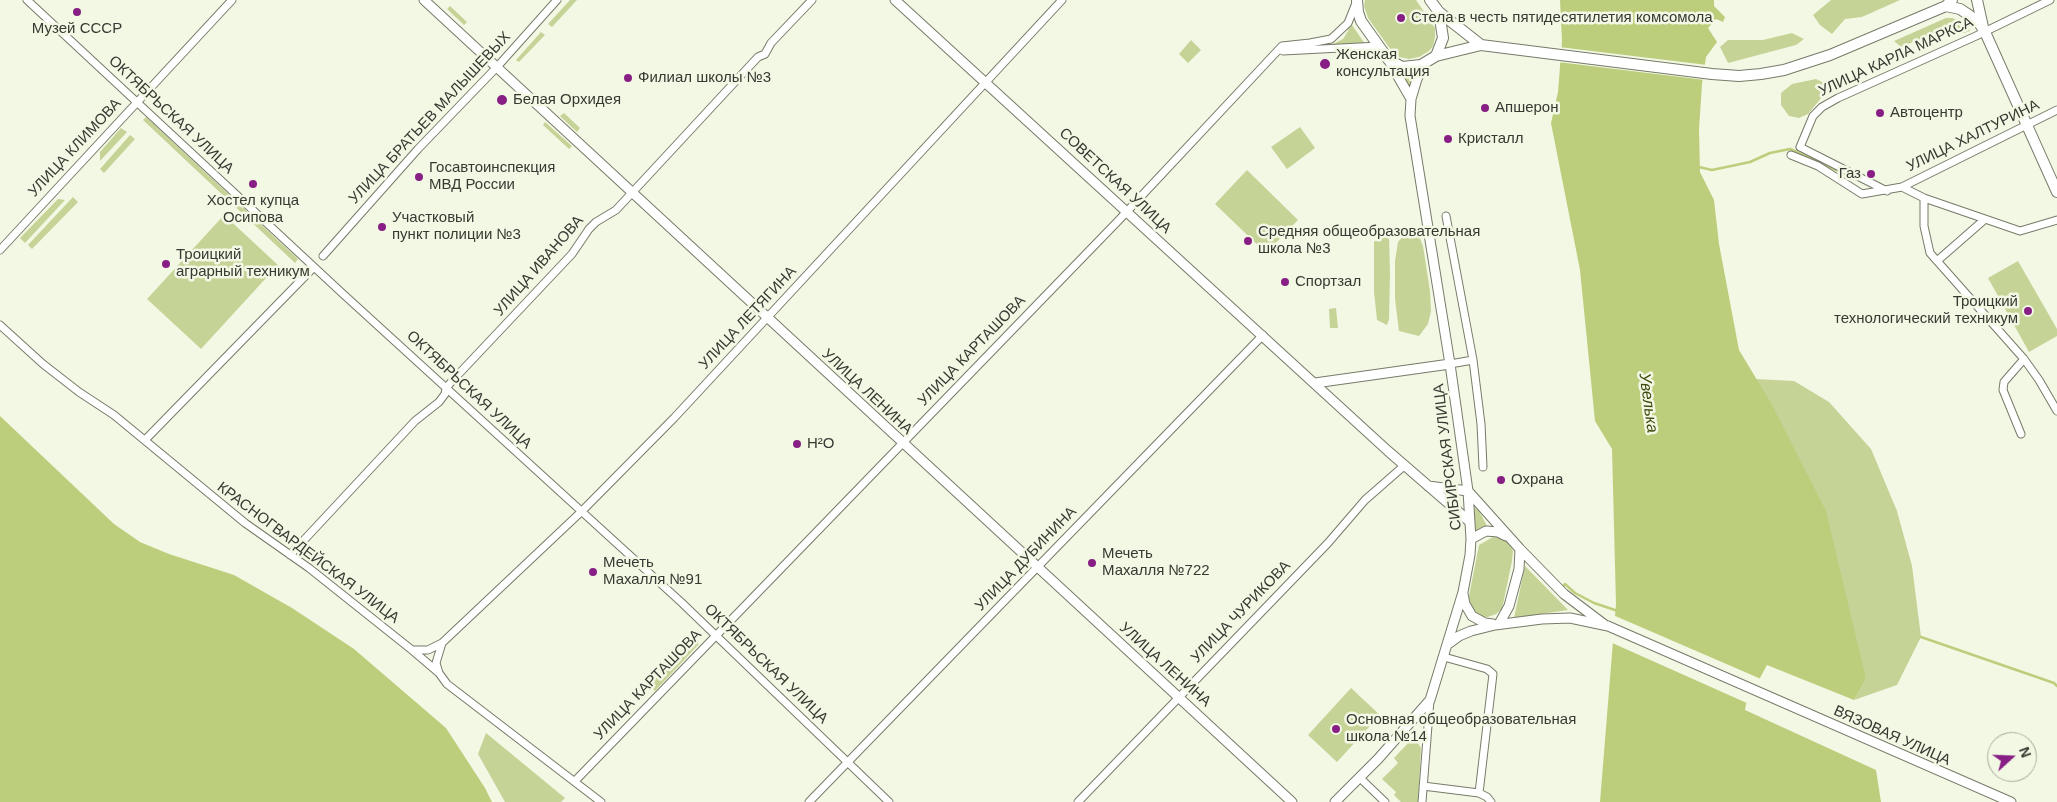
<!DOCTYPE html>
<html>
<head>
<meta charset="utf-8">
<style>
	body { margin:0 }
	#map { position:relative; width:2057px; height:802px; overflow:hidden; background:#f2f8e4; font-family:Arial,sans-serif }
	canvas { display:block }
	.north { position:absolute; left:1987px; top:732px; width:50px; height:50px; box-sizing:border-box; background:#f2f8e4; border:1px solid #a7ac9d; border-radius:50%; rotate:70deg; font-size:14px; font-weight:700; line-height:20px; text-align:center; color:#373932 }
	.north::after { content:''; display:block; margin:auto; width:18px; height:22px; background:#881f85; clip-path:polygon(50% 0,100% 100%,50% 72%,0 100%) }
</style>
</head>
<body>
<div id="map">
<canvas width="2057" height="802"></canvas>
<div class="north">N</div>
</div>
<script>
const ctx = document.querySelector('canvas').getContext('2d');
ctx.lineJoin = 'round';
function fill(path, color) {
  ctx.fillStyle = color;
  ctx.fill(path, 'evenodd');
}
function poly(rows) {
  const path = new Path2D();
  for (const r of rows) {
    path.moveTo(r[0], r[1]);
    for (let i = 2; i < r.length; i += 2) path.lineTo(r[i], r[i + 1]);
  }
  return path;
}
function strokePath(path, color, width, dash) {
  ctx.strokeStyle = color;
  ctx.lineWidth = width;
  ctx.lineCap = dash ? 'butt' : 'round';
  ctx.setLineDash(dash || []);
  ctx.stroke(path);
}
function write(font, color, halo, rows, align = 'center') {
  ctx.font = font + ' Arial,sans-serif';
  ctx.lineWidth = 5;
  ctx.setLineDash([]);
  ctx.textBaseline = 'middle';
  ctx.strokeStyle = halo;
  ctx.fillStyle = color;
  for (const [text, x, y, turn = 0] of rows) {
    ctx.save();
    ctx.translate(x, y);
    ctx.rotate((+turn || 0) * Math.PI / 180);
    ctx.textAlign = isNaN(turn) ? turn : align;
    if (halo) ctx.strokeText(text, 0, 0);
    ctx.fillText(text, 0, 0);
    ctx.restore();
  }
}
fill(poly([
	[570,0,577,0,552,27,548,24],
	[1365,0,1416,0,1435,28,1435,37,1433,46,1429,51,1419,57,1409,59,1399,57,1391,50,1368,18,1364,6],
	[1831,0,1900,0,1862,17,1845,19,1832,34,1820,25,1813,15],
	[450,6,467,22,464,25,447,9],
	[1946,18,1952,18,1966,23,1970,31,1964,33,1947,28,1901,47,1894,41],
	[1350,22,1365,44,1333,44,1343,39,1348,31],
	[541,32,545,35,519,62,516,60],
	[1792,33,1804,39,1796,45,1728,63,1720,47,1728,40,1763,40],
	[1191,40,1201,50,1188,63,1179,54],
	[1419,72,1410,92,1397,73,1409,74],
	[1816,79,1824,83,1826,92,1808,114,1799,118,1789,116,1781,105,1781,93,1792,84],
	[564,113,580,128,577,132,560,116],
	[146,117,298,259,295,263,143,120],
	[545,122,572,146,569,149,543,125],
	[1300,127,1315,148,1287,169,1271,147],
	[121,128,127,132,100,161,100,152],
	[130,135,135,139,104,173,100,169],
	[1247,170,1298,220,1266,253,1215,204],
	[73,197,78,202,32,249,28,245],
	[58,199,65,200,25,243,20,238],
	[224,215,278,265,201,349,147,299],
	[1407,232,1419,236,1423,246,1430,291,1431,311,1428,324,1419,336,1399,331,1395,299,1395,261,1398,242],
	[1383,235,1389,236,1390,273,1389,319,1387,325,1377,320,1374,292,1374,242],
	[2018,261,2057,329,2057,336,2029,352,1988,278],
	[1336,308,1338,328,1330,328,1329,309],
	[1755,379,1794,381,1829,402,1871,449,1897,511,1912,566,1921,637,1897,685,1854,700,1866,679],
	[1474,508,1478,509,1487,526,1486,530,1475,532,1474,530],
	[1493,537,1501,538,1509,543,1513,551,1512,561,1502,609,1496,614,1488,617,1481,617,1474,612,1468,601,1479,545],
	[1525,566,1568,610,1514,618],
	[693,638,699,644,655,691,649,685],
	[1351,688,1380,715,1337,762,1308,735],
	[486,733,565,798,561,802,505,802,478,754],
	[1410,741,1417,742,1421,748,1418,802,1401,802,1394,795,1396,792,1382,779,1398,763,1394,758]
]), '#c5d397');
fill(poly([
	[1560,0,1714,0,1714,6,1725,17,1723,22,1716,19,1708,28,1717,42,1706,57,1702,84,1699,129,1700,172,1714,200,1719,244,1739,350,1771,403,1826,511,1866,679,1854,700,1767,665,1746,704,1745,710,1876,770,1881,802,1600,802,1616,604,1612,449,1595,421,1580,270,1551,123,1558,92,1562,41],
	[0,416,114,524,140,542,169,554,234,575,292,608,354,649,446,728,485,788,492,802,0,802]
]), '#bcce7c');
fill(poly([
	[1559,47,1707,65,1705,80,1558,62],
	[1613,615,1761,679,1749,704,1610,642]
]), '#f2f8e4');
strokePath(poly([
	[1699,167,1712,170,1750,162,1770,153,1790,149,1852,177],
	[1562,588,1565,584,1575,593,1594,603,1618,611],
	[1921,637,2054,683,2057,686]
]), '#bcce7c', 2.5);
const minor = poly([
	[27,0,342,293,681,602,889,802],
	[1283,51,1379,46],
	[1791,155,1818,166,1862,194,1902,187,1924,198,1924,226,1930,253,2024,359,2039,380,2057,411],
	[1902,187,2057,110],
	[1887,191,1800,147,1813,116,1822,107,1838,98,1976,36,2050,0],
	[1924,198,2020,231,2057,220],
	[1446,216,1473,360,1481,424,1483,467],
	[0,250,232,0],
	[323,256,418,149,497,67,557,0],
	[1937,261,1984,220],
	[0,325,43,364,79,392,114,415,245,523,309,568,412,650,439,673,447,684,601,802],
	[1450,364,1473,360],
	[2021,434,2003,390,2004,382,2024,359],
	[145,440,314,267],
	[290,555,415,421,439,402,445,394,446,388,453,380,572,254,589,229,596,222,616,210,758,57,765,54,771,43,812,0],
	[412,650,428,650,442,643],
	[1444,657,1487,669,1493,674,1479,793,1487,797,1491,802],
	[439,673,436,663,442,643,582,511,674,418,1062,0],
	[1360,778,1385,802],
	[575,781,1118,221,1282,46,1310,43,1331,39,1348,23,1356,3],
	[1423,786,1479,793],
	[809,802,1263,335],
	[1078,802,1328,543,1365,500,1405,465],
	[1422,802,1430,700]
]);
const tertiary = poly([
	[424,0,1292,802],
	[895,0,1388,451,1470,522],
	[1388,59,1411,99],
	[1315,383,1450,364],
	[1428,486,1468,491,1520,549,1564,594,1605,625],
	[1471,539,1486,531,1498,532,1506,536],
	[1463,594,1465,604,1472,616,1485,623,1493,624],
	[1499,624,1509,606,1519,569,1520,549],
	[1448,644,1459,636,1471,631,1495,625,1542,619,1570,618,1608,626,2011,802],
	[1335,802,1378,759,1430,700,1463,592,1470,555,1471,539,1468,491,1450,364,1410,116,1411,99,1417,79,1425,63]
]);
const secondary = poly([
	[1357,0,1358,12,1361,21,1388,59,1402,67,1421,65,1436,56,1481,45,1712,74,1739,76,1761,74,1784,70,1830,55,1946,6,1952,0],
	[1430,0,1439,12,1481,45],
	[1977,0,1983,27],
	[1946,6,1960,9,1969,15,1979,23,1985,32,2057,192],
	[1436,56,1443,38,1439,12]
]);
strokePath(minor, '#767b69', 9);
strokePath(tertiary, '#767b69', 11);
strokePath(secondary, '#767b69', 12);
strokePath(minor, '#fff', 7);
strokePath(tertiary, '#fff', 9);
strokePath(secondary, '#fff', 10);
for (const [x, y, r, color] of [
	[77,12,5,"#881f85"],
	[1401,18,5,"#881f85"],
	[1325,64,6,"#881f85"],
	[628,78,5,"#881f85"],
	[502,100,6,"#881f85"],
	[1485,108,5,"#881f85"],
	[1880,113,5,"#881f85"],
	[1448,139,5,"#881f85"],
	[1871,174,5,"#881f85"],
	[419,177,5,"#881f85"],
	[253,184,5,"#881f85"],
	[382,227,5,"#881f85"],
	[1248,241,5,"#881f85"],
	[166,264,5,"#881f85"],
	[1285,282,5,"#881f85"],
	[2028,311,5,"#881f85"],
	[797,444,5,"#881f85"],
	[1501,480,5,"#881f85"],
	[1092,563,5,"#881f85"],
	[593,572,5,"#881f85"],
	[1336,729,5,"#881f85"]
]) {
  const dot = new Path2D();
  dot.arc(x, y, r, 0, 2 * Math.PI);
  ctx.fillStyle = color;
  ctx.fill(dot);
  strokePath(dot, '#f2f8e4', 2);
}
write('15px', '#373932', '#f2f8e4', [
	["Стела в честь пятидесятилетия комсомола",1411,18],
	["Музей СССР",77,29,"center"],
	["Женская",1336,55],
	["консультация",1336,72],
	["Филиал школы №3",638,78],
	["Белая Орхидея",513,100],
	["Апшерон",1495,108],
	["Автоцентр",1890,113],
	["Кристалл",1458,139],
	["Госавтоинспекция",429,168],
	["МВД России",429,185],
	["Газ",1861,174,"right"],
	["Хостел купца",253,201,"center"],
	["Осипова",253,218,"center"],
	["Участковый",392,218],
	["пункт полиции №3",392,235],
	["Средняя общеобразовательная",1258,232],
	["школа №3",1258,249],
	["Троицкий",176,255],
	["аграрный техникум",176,272],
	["Спортзал",1295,282],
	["Троицкий",2018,302,"right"],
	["технологический техникум",2018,319,"right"],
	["H²O",807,444],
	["Охрана",1511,480],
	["Мечеть",1102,554],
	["Махалля №722",1102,571],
	["Мечеть",603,563],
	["Махалля №91",603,580],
	["Основная общеобразовательная",1346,720],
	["школа №14",1346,737]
], 'left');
write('15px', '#373932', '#f2f8e4', [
	["УЛИЦА КАРЛА МАРКСА",1896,57,-25],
	["ОКТЯБРЬСКАЯ УЛИЦА",171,115,43],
	["УЛИЦА БРАТЬЕВ МАЛЫШЕВЫХ",430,118,-47],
	["УЛИЦА ХАЛТУРИНА",1973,136,-26],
	["УЛИЦА КЛИМОВА",75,148,-47],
	["СОВЕТСКАЯ УЛИЦА",1115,181,43],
	["УЛИЦА ИВАНОВА",539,266,-49],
	["УЛИЦА ЛЕТЯГИНА",748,318,-47],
	["УЛИЦА КАРТАШОВА",972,351,-46],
	["ОКТЯБРЬСКАЯ УЛИЦА",469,390,43],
	["УЛИЦА ЛЕНИНА",867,392,43],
	["СИБИРСКАЯ УЛИЦА",1448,457,-97],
	["КРАСНОГВАРДЕЙСКАЯ УЛИЦА",308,553,37],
	["УЛИЦА ДУБИНИНА",1026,559,-46],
	["УЛИЦА ЧУРИКОВА",1241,612,-46],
	["ОКТЯБРЬСКАЯ УЛИЦА",766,664,44],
	["УЛИЦА ЛЕНИНА",1165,665,42],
	["УЛИЦА КАРТАШОВА",648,685,-46],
	["ВЯЗОВАЯ УЛИЦА",1892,736,24]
]);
write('italic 16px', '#3e480b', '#f2f8e4', [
	["Увелька",1648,403,82]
]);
</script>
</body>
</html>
